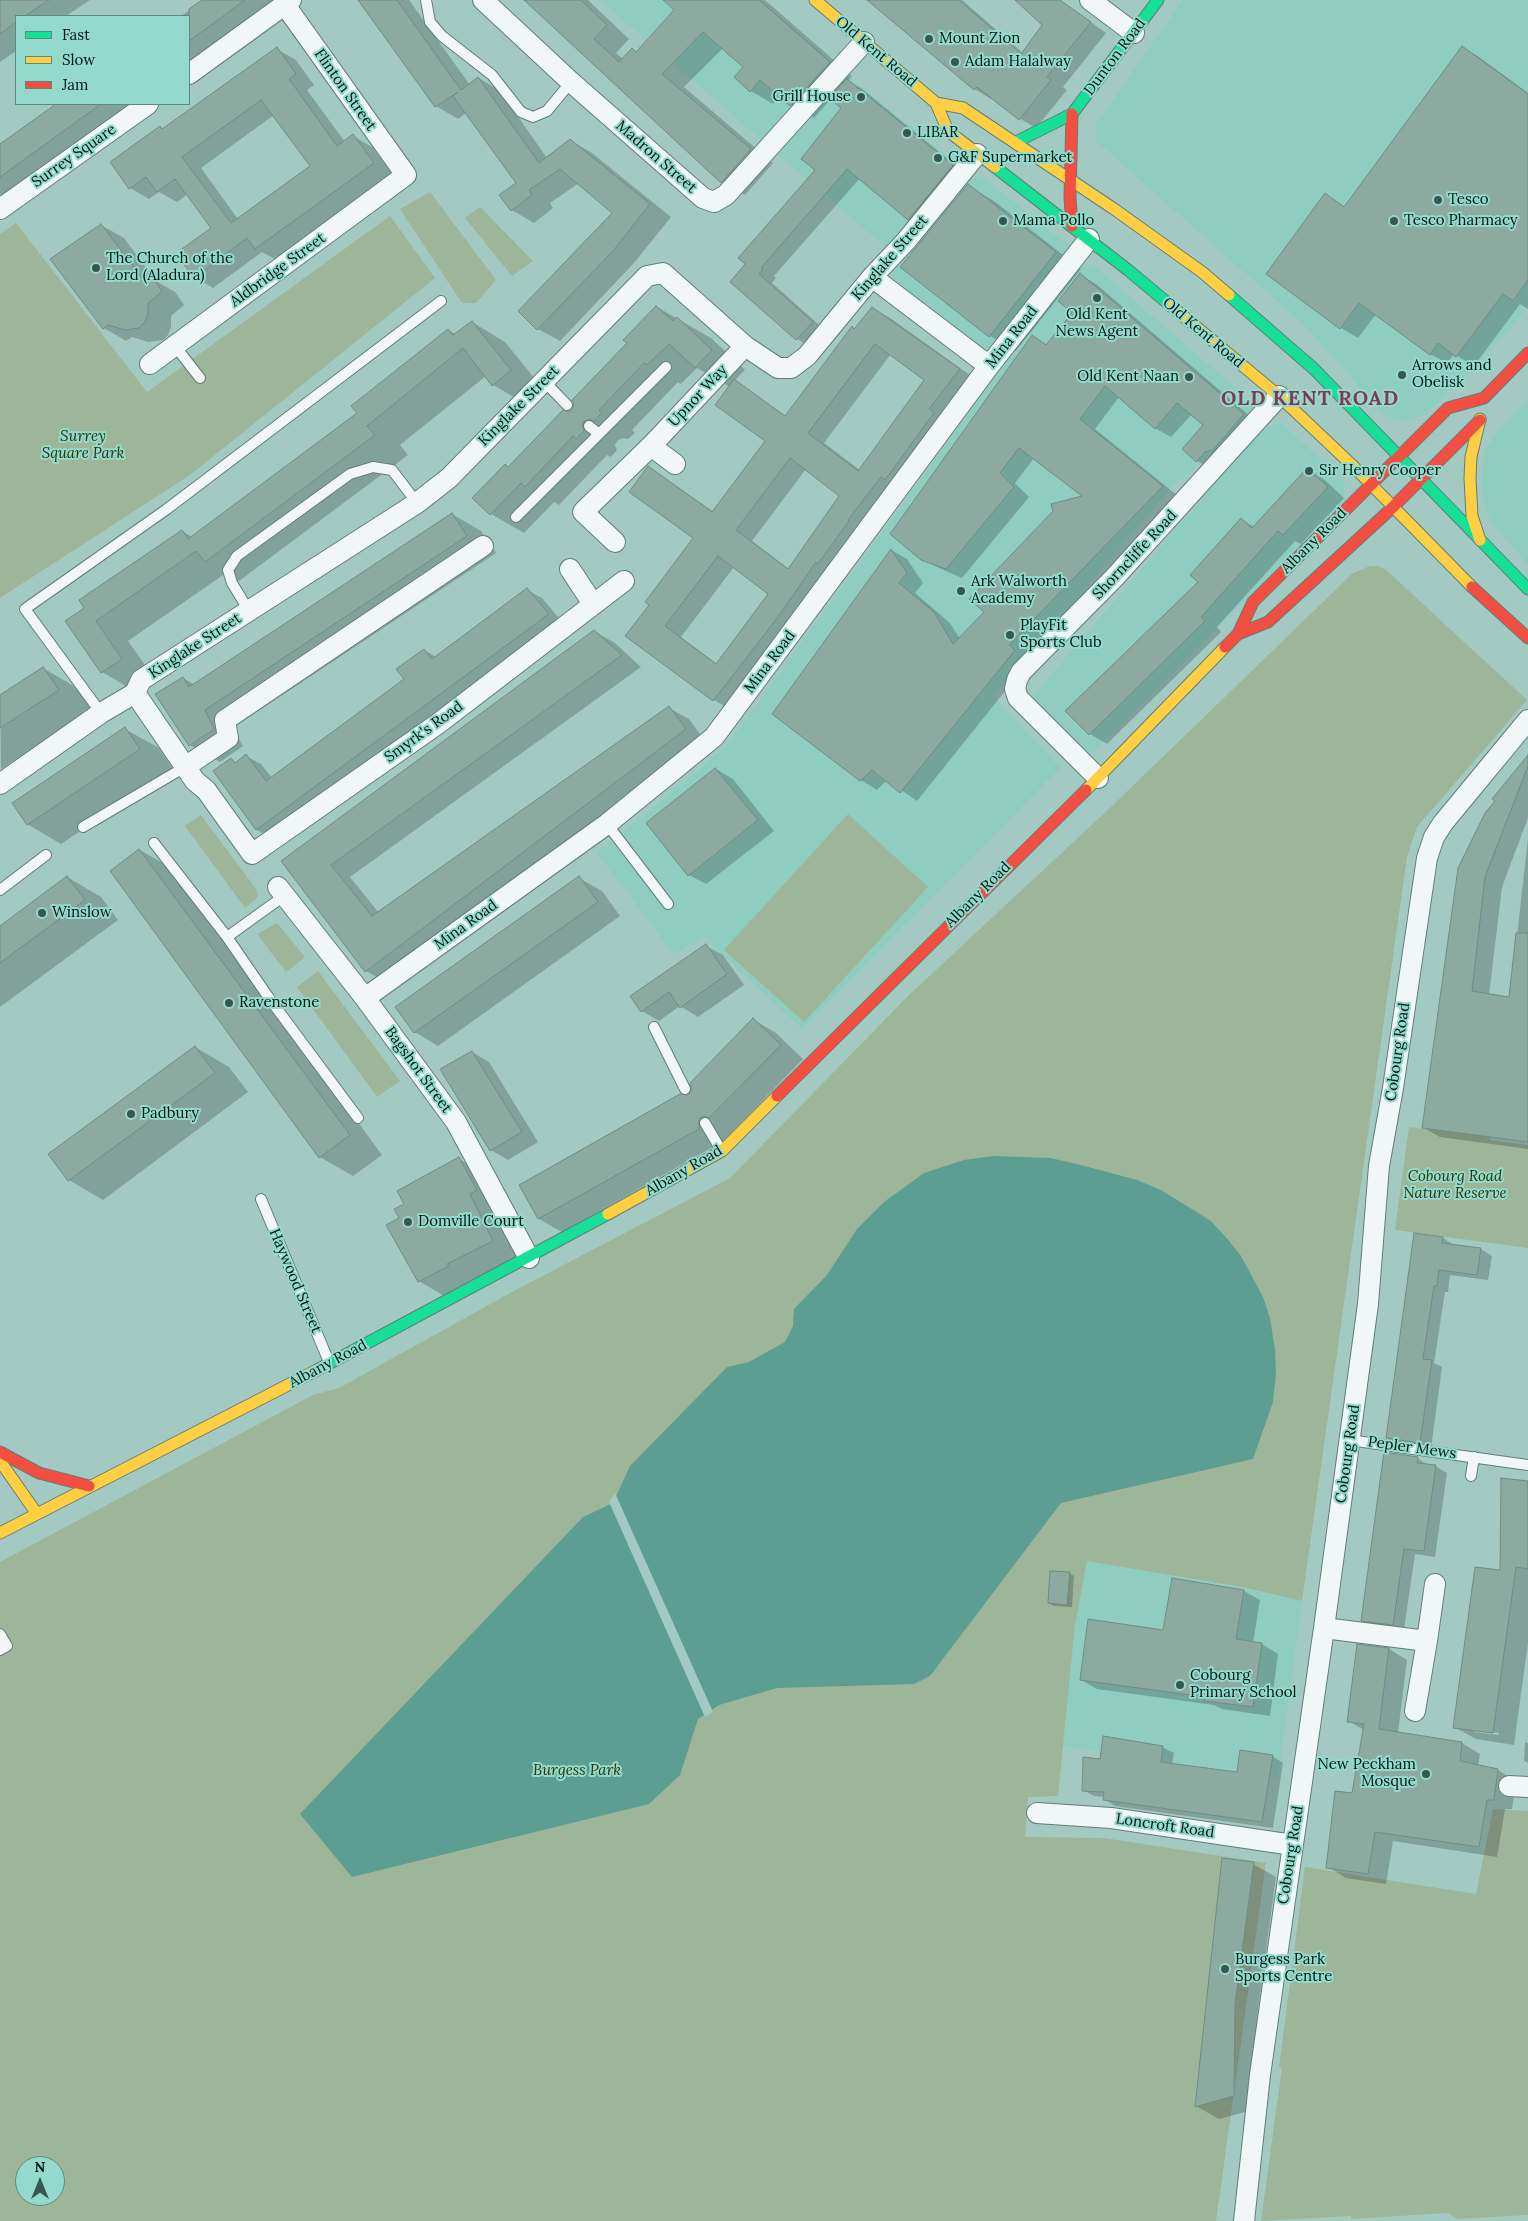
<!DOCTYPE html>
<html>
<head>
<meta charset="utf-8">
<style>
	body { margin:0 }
	#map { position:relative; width:1528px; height:2221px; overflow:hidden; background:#a3cac2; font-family:Lora,serif }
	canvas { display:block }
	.legend { position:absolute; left:15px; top:15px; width:175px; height:90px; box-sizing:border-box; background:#93dacc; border:1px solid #588c81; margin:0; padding:6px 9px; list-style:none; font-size:15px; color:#001611 }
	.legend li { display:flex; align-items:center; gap:10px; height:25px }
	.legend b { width:25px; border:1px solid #588c81 }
	.north { position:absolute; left:15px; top:2156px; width:50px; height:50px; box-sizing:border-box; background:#93dacc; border:1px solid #588c81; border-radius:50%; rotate:0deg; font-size:14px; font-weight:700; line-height:20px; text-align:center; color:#001611 }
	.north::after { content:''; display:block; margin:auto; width:18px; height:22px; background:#39554f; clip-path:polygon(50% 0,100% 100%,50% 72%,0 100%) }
</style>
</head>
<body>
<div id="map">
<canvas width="1528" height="2221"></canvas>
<ul class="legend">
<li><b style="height:6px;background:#16e098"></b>Fast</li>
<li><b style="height:6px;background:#ffcf43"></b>Slow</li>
<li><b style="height:6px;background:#f24e42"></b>Jam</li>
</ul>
<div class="north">N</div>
</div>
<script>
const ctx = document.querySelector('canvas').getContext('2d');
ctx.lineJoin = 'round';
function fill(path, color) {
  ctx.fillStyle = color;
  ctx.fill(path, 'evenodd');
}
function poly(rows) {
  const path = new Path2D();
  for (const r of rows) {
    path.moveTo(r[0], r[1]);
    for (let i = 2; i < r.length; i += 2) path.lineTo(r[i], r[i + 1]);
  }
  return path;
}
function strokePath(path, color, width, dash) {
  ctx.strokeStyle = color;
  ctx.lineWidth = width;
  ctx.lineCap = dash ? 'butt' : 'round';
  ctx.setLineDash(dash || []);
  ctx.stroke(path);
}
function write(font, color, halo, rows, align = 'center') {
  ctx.font = font + ' Lora,serif';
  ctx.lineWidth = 4;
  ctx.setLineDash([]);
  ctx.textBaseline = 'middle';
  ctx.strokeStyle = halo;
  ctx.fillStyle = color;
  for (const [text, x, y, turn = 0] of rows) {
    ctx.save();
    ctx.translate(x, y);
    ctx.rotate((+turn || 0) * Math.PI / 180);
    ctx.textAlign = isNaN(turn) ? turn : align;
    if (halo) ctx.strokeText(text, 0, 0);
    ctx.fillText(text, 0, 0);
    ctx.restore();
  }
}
fill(poly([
	[600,0,761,0,848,76,957,164,890,251],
	[1183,0,1528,0,1528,305,1514,325,1437,404,1423,414,1410,420,1394,419,1380,412,1337,360,1296,318,1096,141,1096,124],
	[982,176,1069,246,1066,260,995,347,979,350,893,285,889,267,961,182],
	[1077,264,1093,265,1252,402,1252,419,1173,486,993,696,1060,768,802,1029,704,937,674,954,597,853,725,748],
	[1528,399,1528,565,1493,525,1484,505,1481,487,1485,449,1506,421],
	[1281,422,1345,483,1343,503,1085,761,1027,703,1262,429],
	[1086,1561,1247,1588,1302,1601,1278,1778,1063,1746,1075,1625]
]), '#8fcdc1');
fill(poly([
	[430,192,496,280,476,303,462,303,400,209],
	[480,207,533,261,512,276,465,218],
	[390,216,435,278,190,475,0,598,0,234,16,223,147,392],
	[1370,566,1378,566,1385,569,1527,700,1417,827,1407,857,1302,1601,1247,1588,1087,1561,1075,1625,1058,1796,1028,1797,1025,1837,1104,1838,1266,1863,1216,2221,0,2221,0,1562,313,1395,339,1388,512,1292,730,1178,909,995,1111,807,1353,573],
	[25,2166,55,2166,55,2196,25,2196],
	[848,814,928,887,804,1022,724,950],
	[201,815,256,889,258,897,245,908,185,826],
	[277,923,305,957,286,972,257,934],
	[318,971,400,1081,377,1097,297,987],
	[1409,1127,1490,1137,1490,1140,1528,1145,1528,1248,1395,1230],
	[1493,1809,1528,1811,1528,2215,1457,2219,1448,2213,1351,2219,1351,2216,1261,2221,1282,2068,1279,2067,1305,1867,1476,1894]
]), '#9db599');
fill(poly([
	[993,1156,1050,1158,1077,1164,1137,1180,1161,1190,1211,1221,1229,1241,1241,1256,1263,1297,1270,1318,1275,1350,1276,1374,1273,1402,1253,1459,1061,1503,930,1676,914,1684,777,1688,719,1705,698,1719,680,1775,649,1804,352,1877,300,1814,583,1517,613,1503,630,1466,727,1367,749,1362,785,1342,793,1326,794,1309,827,1275,857,1229,884,1202,924,1173,964,1160]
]), '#5c9f92');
fill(poly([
	[615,1493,713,1712,705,1717,609,1502]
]), '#a3cac2');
fill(poly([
	[0,0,90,0,66,16,16,16,16,51,0,62],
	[204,0,274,0,189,61,189,16,181,16],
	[359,0,409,0,470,85,479,78,500,91,547,158,570,140,592,153,671,217,634,263,560,341,538,329,613,213,579,183,550,203,553,208,534,223,512,210,501,195,518,183,466,113,458,119,436,106],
	[526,0,588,0,629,39,616,53,623,59,632,49,637,52,676,10,665,0,765,0,852,76,848,81,861,88,966,174,922,227,908,219,860,178,774,276,776,278,772,283,826,331,811,347,797,339,732,282,817,170,843,108,831,99,814,118,791,105,780,96,773,104,751,91,735,77,745,67,723,48,684,87,773,163,745,195,722,182],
	[868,0,962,0,1023,53,1044,25,1016,0,1060,0,1106,33,1063,87,1067,90,1036,128,1019,118,992,97,991,99,975,89],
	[1462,47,1479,57,1528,93,1528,309,1520,304,1474,366,1454,354,1447,363,1430,354,1376,314,1358,338,1341,328,1267,274,1325,195,1345,207],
	[277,49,296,60,314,85,307,90,345,142,353,136,372,147,392,174,275,259,262,252,213,288,194,277,212,228,188,194,177,202,159,192,149,199,130,188,111,162,160,127,164,129],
	[274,115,311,166,238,219,201,168],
	[59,104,130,104,3,196,0,194,0,146],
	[968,186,994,201,1081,269,1016,351,990,336,901,266],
	[101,225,124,238,156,281,175,292,184,305,171,316,171,327,168,335,163,340,148,342,132,337,126,341,104,328],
	[1080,275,1096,284,1259,424,1213,470,1197,461,1204,425,1192,414,1171,437,1155,428,1119,397,1095,429,1178,496,1025,655,1030,660,917,801,887,780,877,790,861,780,774,714,891,550,907,559,923,583,915,593,950,623,960,639,1085,497,1034,458,1015,483,1029,497,962,578,939,568,922,559,1032,337,1047,345,1073,313],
	[657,307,711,338,745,370,734,381,786,416,873,309,890,318,977,380,731,710,714,700,627,636,651,605,695,538,649,467,714,512,767,441,730,387,697,368,681,384,678,382,632,430,635,433,628,439,624,438,618,440,615,445,617,450,611,457,607,455,559,505,554,502,524,533,491,514,509,468,573,410],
	[891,354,925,380,860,470,824,443],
	[806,469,841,496,789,569,752,541],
	[734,567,770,594,717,664,681,637],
	[472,322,505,342,544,390,526,404,493,385,486,376,400,445,408,455,239,581,226,573,128,641,155,679,136,692,102,672,86,609,182,531,192,537,359,413,448,330,455,334],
	[1308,470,1325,480,1344,498,1301,544,1295,541,1217,627,1221,632,1107,744,1090,734,1200,582,1242,520,1254,527],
	[452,514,481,531,496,553,233,728,243,746,220,762,190,745,183,678,195,685],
	[527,590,542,598,563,623,271,838,257,830,215,772,231,759,237,763,246,756,261,764,272,778,405,679,424,650,436,657],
	[594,631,615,643,641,667,350,877,379,913,669,708,689,719,705,741,386,982,366,971,283,861],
	[43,668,77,688,91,709,1,769,0,696],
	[125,729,159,748,173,769,61,844,27,824],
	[1528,757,1528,818,1502,887,1489,995,1510,998,1528,838,1528,1149,1440,1137,1424,1128,1496,801],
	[716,769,733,779,774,831,706,884,689,875],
	[140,850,173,869,382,1155,353,1176,320,1157],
	[67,877,101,897,118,920,0,1007,0,927],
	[579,878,602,891,620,916,438,1046,415,1032],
	[706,946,723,955,744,985,698,1017,680,1006,659,1021,642,1011],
	[754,1020,776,1033,803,1059,722,1142,562,1232,539,1219,520,1186,689,1096],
	[195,1047,229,1067,248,1092,103,1200,69,1180],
	[472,1052,489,1062,538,1142,508,1160,491,1150,442,1070],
	[459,1159,489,1176,523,1258,449,1299,419,1281,405,1204],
	[1415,1234,1443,1238,1454,1245,1481,1249,1492,1256,1488,1280,1450,1275,1448,1292,1445,1292,1434,1363,1442,1367,1431,1448,1398,1444,1387,1438],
	[1417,1458,1428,1465,1435,1466,1447,1473,1435,1557,1415,1554,1404,1630,1373,1626,1362,1620],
	[1528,1483,1528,1643,1514,1745,1476,1739,1454,1727],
	[1475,1730,1499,1733,1499,1735,1475,1732],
	[1069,1573,1074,1576,1072,1607,1054,1606,1049,1603],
	[1244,1591,1260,1600,1253,1643,1262,1644,1278,1654,1270,1716,1222,1709,1214,1705,1097,1689,1081,1680,1164,1631],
	[1389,1649,1407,1660,1398,1733,1462,1743,1480,1754,1478,1766,1498,1770,1516,1781,1512,1809,1505,1809,1497,1857,1393,1841,1386,1884,1346,1878,1328,1867,1353,1795,1364,1730,1348,1721],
	[1525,1742,1528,1743,1528,1763,1524,1761],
	[1162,1747,1174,1753,1172,1765,1238,1773,1272,1756,1283,1763,1273,1828,1115,1806,1104,1799,1104,1797,1094,1796,1083,1790,1101,1760],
	[1253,1864,1276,1877,1257,2017,1256,2109,1219,2119,1196,2106]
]), '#0003');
const building = poly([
	[0,0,49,0,25,16,16,16,16,22,0,34,0,0],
	[202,0,245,0,189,41,189,9,202,0],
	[358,0,397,0,461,90,478,77,539,163,570,139,650,204,613,251,537,330,518,311,612,213,560,169,529,190,532,195,511,211,499,195,516,183,453,96,458,92,435,107,358,0],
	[524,0,581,0,607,25,594,39,619,62,632,48,636,52,674,10,663,0,759,0,830,62,790,106,760,80,750,92,734,77,743,67,703,32,662,74,751,149,721,183,524,0],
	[867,0,959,0,1021,54,1042,25,1015,0,1060,0,1091,22,1047,77,1051,80,1019,120,977,87,974,90,867,0],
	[1462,46,1528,94,1528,280,1513,301,1503,294,1456,357,1438,343,1430,355,1359,303,1340,329,1266,274,1325,193,1344,207,1462,46],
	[277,47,296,74,289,79,337,146,353,134,374,163,255,249,247,238,194,278,179,258,179,251,211,228,175,179,157,192,146,177,129,189,110,162,160,126,162,129,277,47],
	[261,100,310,166,231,223,182,157,261,100],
	[847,79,953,165,908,220,847,169,761,268,763,269,759,274,813,322,796,340,730,282,745,264,738,258,815,170,801,159,841,108,829,98,847,79],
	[56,104,101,104,0,177,0,144,56,104],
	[968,184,1056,252,989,337,900,267,968,184],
	[101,224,145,282,153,277,162,292,148,303,148,313,145,322,139,328,125,330,108,325,103,329,50,259,101,224],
	[1080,273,1244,414,1213,450,1205,452,1196,462,1182,449,1203,425,1177,403,1155,429,1105,386,1080,419,1163,486,1009,645,1015,650,900,793,872,770,860,781,772,714,891,549,907,573,899,583,934,612,953,644,984,612,969,599,1053,511,1051,504,1082,496,1019,448,1000,473,1014,487,946,569,921,560,890,534,1032,335,1046,345,1072,313,1058,301,1080,273],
	[656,306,673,321,677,317,712,350,695,368,669,344,647,365,644,363,599,410,602,413,594,421,590,419,584,421,582,425,584,431,576,439,573,436,525,487,521,483,490,515,472,498,505,464,508,467,563,410,568,412,572,410,574,404,572,400,627,343,623,340,656,306],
	[872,307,960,369,929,409,934,413,885,480,881,477,848,520,849,521,818,564,816,562,778,617,713,701,625,636,649,605,645,602,693,538,629,492,648,466,712,512,765,441,715,405,734,379,785,416,852,326,854,329,872,307],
	[875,344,924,380,858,471,808,433,875,344],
	[790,458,839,496,788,569,736,530,790,458],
	[718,556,768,594,716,664,665,626,718,556],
	[472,321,511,370,492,386,463,348,367,426,375,435,205,562,196,551,96,621,122,659,101,673,65,621,84,608,79,600,182,530,188,539,357,413,351,406,448,329,453,335,472,321],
	[1307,468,1328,487,1283,535,1278,531,1201,617,1205,621,1089,735,1065,711,1198,582,1190,575,1241,518,1252,528,1307,468],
	[452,513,467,536,205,710,214,729,189,746,155,694,183,677,189,687,452,513],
	[527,588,549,614,256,830,213,771,231,758,235,763,246,754,266,781,404,679,396,669,424,649,432,659,527,588],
	[594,630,622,655,331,865,372,916,669,706,686,729,365,972,281,861,594,630],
	[43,667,59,690,0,728,0,695,43,667],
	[125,727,140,749,27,825,12,803,125,727],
	[1528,755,1528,766,1485,877,1472,991,1509,997,1516,933,1528,933,1528,1142,1422,1128,1458,868,1485,813,1495,801,1492,799,1528,755],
	[715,768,758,820,688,876,646,823,715,768],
	[139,849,350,1135,319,1158,110,871,139,849],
	[67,876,85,900,0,963,0,926,67,876],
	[579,876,598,902,414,1033,395,1007,579,876],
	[706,944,727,974,680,1008,669,992,641,1012,630,996,706,944],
	[753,1018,781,1045,709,1118,704,1116,699,1119,699,1129,538,1219,519,1185,680,1094,688,1095,692,1090,690,1083,753,1018],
	[195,1046,215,1073,68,1181,48,1154,195,1046],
	[472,1051,522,1132,490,1151,440,1069,472,1051],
	[459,1157,477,1190,470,1194,493,1241,447,1264,449,1266,418,1282,386,1225,399,1218,394,1209,404,1204,397,1191,459,1157],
	[1414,1233,1443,1237,1442,1243,1481,1248,1477,1275,1439,1270,1437,1286,1434,1286,1423,1359,1432,1360,1420,1443,1386,1438,1414,1233],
	[1384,1452,1418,1457,1417,1463,1436,1465,1424,1551,1404,1549,1393,1625,1361,1621,1384,1452],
	[1501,1478,1528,1481,1528,1569,1516,1567,1493,1733,1453,1728,1475,1567,1500,1570,1501,1478],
	[1050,1571,1070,1572,1067,1605,1048,1603,1050,1571],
	[1172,1578,1244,1590,1236,1639,1262,1643,1253,1707,1204,1701,1205,1697,1080,1680,1088,1619,1163,1630,1172,1578],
	[1357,1644,1389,1648,1379,1729,1462,1742,1460,1761,1498,1769,1494,1800,1487,1800,1479,1847,1375,1832,1368,1874,1326,1868,1335,1791,1352,1793,1364,1724,1347,1722,1357,1644],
	[1103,1736,1163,1746,1161,1762,1237,1772,1240,1750,1273,1755,1262,1822,1103,1800,1104,1792,1082,1791,1083,1757,1100,1759,1103,1736],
	[1222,1858,1254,1862,1235,2004,1234,2096,1195,2107,1222,1858]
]);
fill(building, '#8caaa0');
strokePath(building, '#708c83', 1);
const lane = poly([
	[426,0,430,22,442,36,492,75,521,112,533,117,547,111,571,82],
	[175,346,200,378],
	[544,381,567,405],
	[589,426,599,434],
	[516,517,666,367],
	[249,611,232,583,228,570,237,556,350,474,373,467,392,470,417,503],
	[101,713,25,609,167,509,441,301],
	[607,824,668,904],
	[83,827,185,767],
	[154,843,227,937,269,998,358,1118],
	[0,890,46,855],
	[227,937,284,896],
	[654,1027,685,1089],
	[705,1123,721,1150],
	[261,1199,329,1362],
	[1349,1440,1528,1465],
	[1471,1476,1474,1457],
	[0,1634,7,1646,0,1650]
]);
const street = poly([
	[483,0,571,82,703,198,714,202,726,195,864,42],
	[1090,0,1134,33],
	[189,74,291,0],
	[0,209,148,104],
	[872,277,989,366],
	[150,364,406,175,285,5],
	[651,446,675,464],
	[615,542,583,512,651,446,745,346],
	[570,569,593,604],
	[135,693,195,781,206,790,252,854,439,723,624,581],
	[185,767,228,738,225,720,483,546],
	[1098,778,1018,698,1015,689,1017,680,1021,672,1114,578,1279,396],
	[0,784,101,713,135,693,141,680,417,503,449,478,647,276,663,273,745,346,778,368,791,368,807,356,872,277,906,241,977,154],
	[278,887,365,998,456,1122,529,1258],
	[365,998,607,824,714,737,989,366,1089,239],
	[1324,1628,1427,1641,1435,1584],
	[1415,1711,1427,1641],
	[1509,1786,1528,1787],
	[1037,1813,1111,1818,1293,1845],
	[1244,2221,1260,2075,1324,1628,1368,1304,1379,1166,1393,1088,1427,858,1434,837,1443,823,1528,720]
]);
const fast = poly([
	[1016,142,1072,114,1158,0],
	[995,167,1128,270,1170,305],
	[1229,295,1314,369,1528,589],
	[317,1370,608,1214]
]);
const slow = poly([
	[815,0,936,103,948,131,995,167],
	[936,103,963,108,1114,209,1202,272,1229,295],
	[1170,305,1279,396,1354,467,1472,587],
	[1480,419,1471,457,1470,478,1472,516,1480,540],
	[1086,790,1225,647],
	[608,1214,722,1151,777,1096],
	[0,1461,37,1514],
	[0,1533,317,1370]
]);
const jam = poly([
	[1072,114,1070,198,1072,226],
	[1472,587,1528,638],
	[1238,634,1268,622,1392,508,1480,420],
	[1225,647,1238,634,1253,602,1448,408,1484,398,1528,353],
	[777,1096,1086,790],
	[0,1452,39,1473,89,1486]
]);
strokePath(lane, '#617e78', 12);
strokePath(street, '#617e78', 22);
strokePath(fast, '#617e78', 13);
strokePath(slow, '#617e78', 13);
strokePath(jam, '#617e78', 13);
strokePath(lane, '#f1f7f6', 10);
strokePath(street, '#f1f7f6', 20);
strokePath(fast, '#16e098', 11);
strokePath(slow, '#ffcf43', 11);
strokePath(jam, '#f24e42', 11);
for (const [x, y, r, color] of [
	[929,39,5,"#39554f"],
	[955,62,5,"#39554f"],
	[861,97,5,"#39554f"],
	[907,133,5,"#39554f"],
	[938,158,5,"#39554f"],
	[1438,200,5,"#39554f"],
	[1003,221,5,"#39554f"],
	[1394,221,5,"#39554f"],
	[96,268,5,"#39554f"],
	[1097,298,5,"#39554f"],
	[1402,375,5,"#39554f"],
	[1189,377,5,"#39554f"],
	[1309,471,5,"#39554f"],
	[961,591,5,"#39554f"],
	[1010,635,5,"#39554f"],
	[42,913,5,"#39554f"],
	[229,1003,5,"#39554f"],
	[131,1114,5,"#39554f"],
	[408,1222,5,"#39554f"],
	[1180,1685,5,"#39554f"],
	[1426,1774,5,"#39554f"],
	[1225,1969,5,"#39554f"]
]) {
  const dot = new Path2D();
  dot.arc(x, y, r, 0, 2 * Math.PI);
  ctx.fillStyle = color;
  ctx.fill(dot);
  strokePath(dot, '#93dacc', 2);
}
write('15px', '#001611', '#93dacc', [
	["Mount Zion",939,39],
	["Adam Halalway",965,62],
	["Grill House",851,97,"right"],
	["LIBAR",917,133],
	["G&F Supermarket",948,158],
	["Tesco",1448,200],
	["Mama Pollo",1013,221],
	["Tesco Pharmacy",1404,221],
	["The Church of the",106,259],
	["Lord (Aladura)",106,276],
	["Old Kent",1097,315,"center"],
	["News Agent",1097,332,"center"],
	["Arrows and",1412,366],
	["Obelisk",1412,383],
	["Old Kent Naan",1179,377,"right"],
	["Sir Henry Cooper",1319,471],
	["Ark Walworth",971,582],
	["Academy",971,599],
	["PlayFit",1020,626],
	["Sports Club",1020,643],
	["Winslow",52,913],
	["Ravenstone",239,1003],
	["Padbury",141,1114],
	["Domville Court",418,1222],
	["Cobourg",1190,1676],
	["Primary School",1190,1693],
	["New Peckham",1416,1765,"right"],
	["Mosque",1416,1782,"right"],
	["Burgess Park",1235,1960],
	["Sports Centre",1235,1977]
], 'left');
write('15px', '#001611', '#93dacc', [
	["Old Kent Road",876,52,40],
	["Dunton Road",1115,57,-53],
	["Flinton Street",345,90,55],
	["Surrey Square",74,156,-35],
	["Madron Street",656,157,41],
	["Kinglake Street",890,258,-49],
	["Aldbridge Street",278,270,-36],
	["Old Kent Road",1203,333,40],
	["Mina Road",1012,337,-52],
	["Upnor Way",698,396,-47],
	["Kinglake Street",519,406,-45],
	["Albany Road",1314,541,-45],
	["Shorncliffe Road",1135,555,-47],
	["Kinglake Street",195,646,-33],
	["Mina Road",770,662,-53],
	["Smyrk's Road",424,732,-36],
	["Albany Road",978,895,-45],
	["Mina Road",466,925,-36],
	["Cobourg Road",1398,1052,-82],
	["Bagshot Street",418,1070,54],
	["Albany Road",684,1171,-30],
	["Haywood Street",295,1281,67],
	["Albany Road",328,1364,-28],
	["Pepler Mews",1412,1448,8],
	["Cobourg Road",1348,1454,-82],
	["Loncroft Road",1165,1826,8],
	["Cobourg Road",1291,1855,-81]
]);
write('italic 15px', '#2b3406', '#93dacc', [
	["Surrey",83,437],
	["Square Park",83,454],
	["Cobourg Road",1455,1177],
	["Nature Reserve",1455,1194],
	["Burgess Park",577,1771]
]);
ctx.letterSpacing = '1px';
write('bold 20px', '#803b53', '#93dacc', [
	["OLD KENT ROAD",1310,399]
]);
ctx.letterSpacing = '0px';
</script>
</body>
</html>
